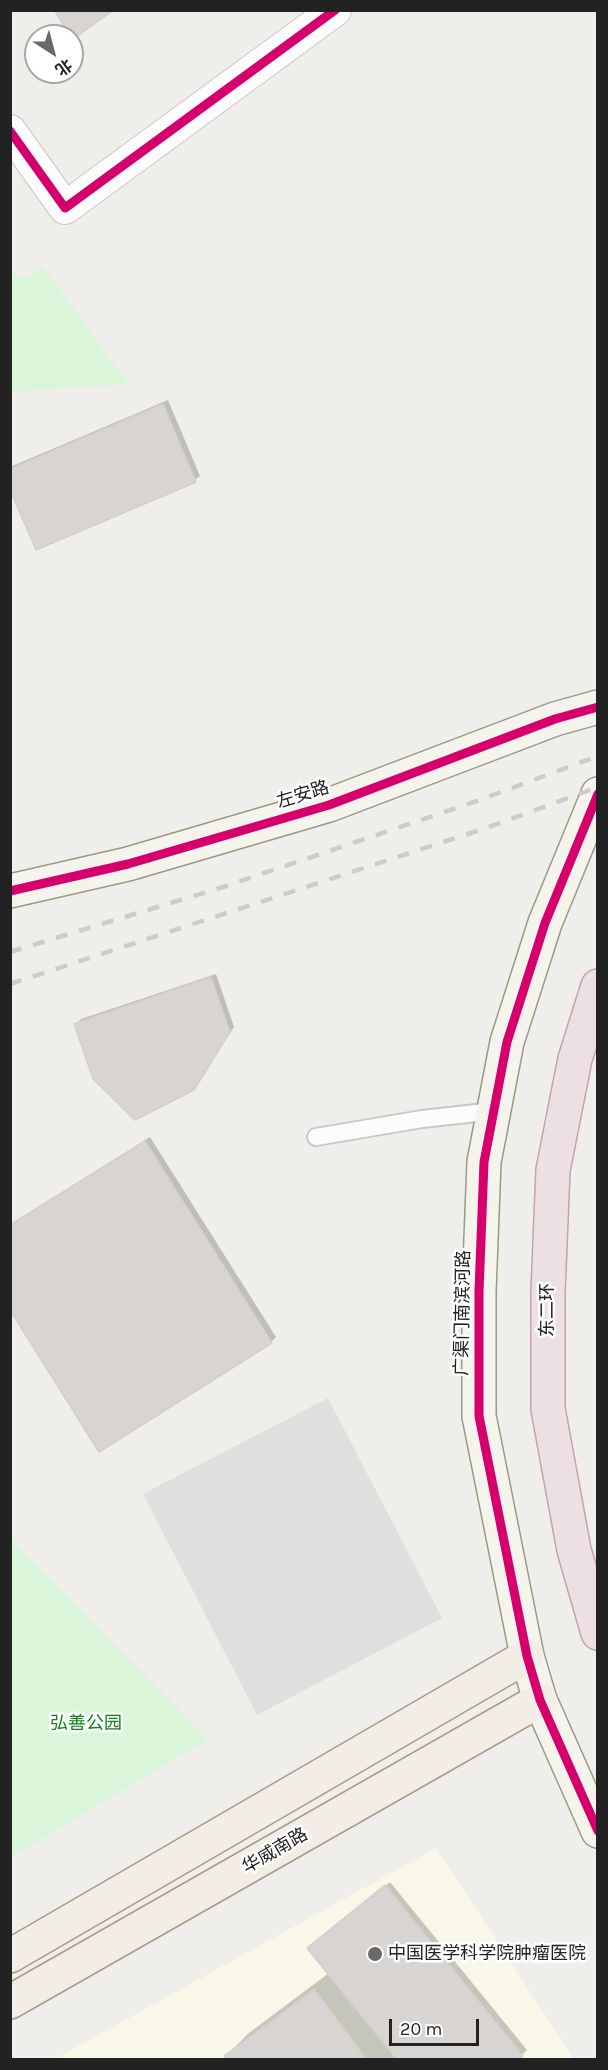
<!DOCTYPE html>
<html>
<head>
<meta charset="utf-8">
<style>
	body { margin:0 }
	#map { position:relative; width:608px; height:2070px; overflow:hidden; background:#f0eeeb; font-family:Karla,"Noto Sans SC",sans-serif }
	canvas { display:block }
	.frame { position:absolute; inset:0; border:12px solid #222; pointer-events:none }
	.north { position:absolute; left:24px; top:24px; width:60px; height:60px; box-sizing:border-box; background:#fff; border:2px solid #a7a7a7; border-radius:50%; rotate:144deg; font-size:16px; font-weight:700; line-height:24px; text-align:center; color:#222 }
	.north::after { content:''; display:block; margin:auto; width:21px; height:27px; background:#6a6968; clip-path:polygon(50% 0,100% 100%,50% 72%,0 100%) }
	.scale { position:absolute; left:389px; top:2019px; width:90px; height:27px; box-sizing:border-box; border:3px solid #222; border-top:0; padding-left:8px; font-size:18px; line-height:21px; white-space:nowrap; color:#222; -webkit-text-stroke:4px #fff; paint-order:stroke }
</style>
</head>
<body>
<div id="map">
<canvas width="608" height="2070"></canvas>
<div class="frame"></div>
<div class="north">北</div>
<div class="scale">20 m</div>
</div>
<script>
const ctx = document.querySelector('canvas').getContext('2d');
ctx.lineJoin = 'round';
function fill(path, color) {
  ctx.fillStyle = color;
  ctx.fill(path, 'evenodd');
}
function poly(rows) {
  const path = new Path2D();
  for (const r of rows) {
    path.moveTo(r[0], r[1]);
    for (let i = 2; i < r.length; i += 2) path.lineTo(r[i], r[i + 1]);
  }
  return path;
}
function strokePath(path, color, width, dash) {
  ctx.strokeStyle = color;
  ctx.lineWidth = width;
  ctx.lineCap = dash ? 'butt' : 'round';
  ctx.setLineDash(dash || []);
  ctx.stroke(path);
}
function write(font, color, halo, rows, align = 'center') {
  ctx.font = font + ' Karla,"Noto Sans SC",sans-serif';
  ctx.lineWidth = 5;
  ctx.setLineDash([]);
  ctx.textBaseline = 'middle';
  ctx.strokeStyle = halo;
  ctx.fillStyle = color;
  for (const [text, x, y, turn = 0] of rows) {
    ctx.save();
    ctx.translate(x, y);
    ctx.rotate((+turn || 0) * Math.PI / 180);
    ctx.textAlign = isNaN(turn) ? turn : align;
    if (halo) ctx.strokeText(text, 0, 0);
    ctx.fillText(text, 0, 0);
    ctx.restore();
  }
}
fill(poly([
	[436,1848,574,2059,53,2060]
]), '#f8f7e8');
fill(poly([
	[43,267,129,384,11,392,11,274,26,278],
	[11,1538,208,1740,11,1857,10,1857]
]), '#daf5da');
fill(poly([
	[328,1398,442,1618,257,1715,143,1494]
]), '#e0dfde');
fill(poly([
	[168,400,200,476,195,480,10,487,10,467],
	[216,974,234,1027,193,1089,76,1024,81,1019],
	[150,1137,276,1337,271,1342,10,1225],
	[390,1882,527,2050,516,2060,229,2060,226,2056,249,2033,329,1973,314,1944]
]), '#0003');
const building = poly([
	[54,10,114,10,73,39,54,10],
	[163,404,196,482,36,550,10,490,10,469,163,404],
	[211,977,230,1032,194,1090,135,1120,93,1079,74,1024,211,977],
	[145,1141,272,1343,99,1452,10,1310,10,1225,145,1141],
	[385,1885,523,2056,518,2060,397,2060,307,1948,385,1885],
	[314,1989,367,2060,227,2060,224,2056,314,1989]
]);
fill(building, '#d7d4d2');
strokePath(building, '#d3d0cc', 1.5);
const lane = poly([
	[316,1137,422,1119,494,1111]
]);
const street = poly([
	[10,131,65,208,335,10]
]);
const secondary = poly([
	[598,794,545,923,507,1042,484,1162,479,1291,479,1416,527,1656,540,1700,598,1831],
	[10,891,128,864,329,805,555,719,598,707]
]);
const primary = poly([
	[10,1956,527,1656],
	[10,2002,540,1700]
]);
const highway = poly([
	[598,986,575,1059,553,1170,548,1292,548,1409,574,1550,598,1633]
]);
strokePath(lane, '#c9c8c7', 20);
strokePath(street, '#c9c8c7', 34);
strokePath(secondary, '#999a82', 36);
strokePath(primary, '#a79c86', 36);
strokePath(highway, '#c5a2ac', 36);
strokePath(lane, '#fdfcfc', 16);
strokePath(street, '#fdfcfc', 32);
strokePath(secondary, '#f4f4ed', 33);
strokePath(primary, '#f3ede7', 33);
strokePath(highway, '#ece0e2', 33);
strokePath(poly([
	[10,952,220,888,477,801,598,756],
	[10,984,486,828,598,787]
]), '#ccc', 4.5, [12, 12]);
strokePath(poly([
	[10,131,65,208,335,10],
	[598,794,545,923,507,1042,484,1162,479,1291,479,1416,527,1656,540,1700,598,1831],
	[10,891,128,864,329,805,555,719,598,707]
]), '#d6006c', 9);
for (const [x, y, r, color] of [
	[375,1954,8,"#6a6968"]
]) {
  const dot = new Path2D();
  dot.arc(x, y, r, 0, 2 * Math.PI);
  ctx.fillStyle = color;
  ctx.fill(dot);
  strokePath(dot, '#fff', 2);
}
write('18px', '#222', '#fff', [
	["左安路",303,795,-17],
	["东二环",548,1310,-90],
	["广渠门南滨河路",463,1313,-89],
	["华威南路",275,1851,-30]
]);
write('18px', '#0c8416', '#fff', [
	["弘善公园",86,1724]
]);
write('18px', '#222', '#fff', [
	["中国医学科学院肿瘤医院",388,1954]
], 'left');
</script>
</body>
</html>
